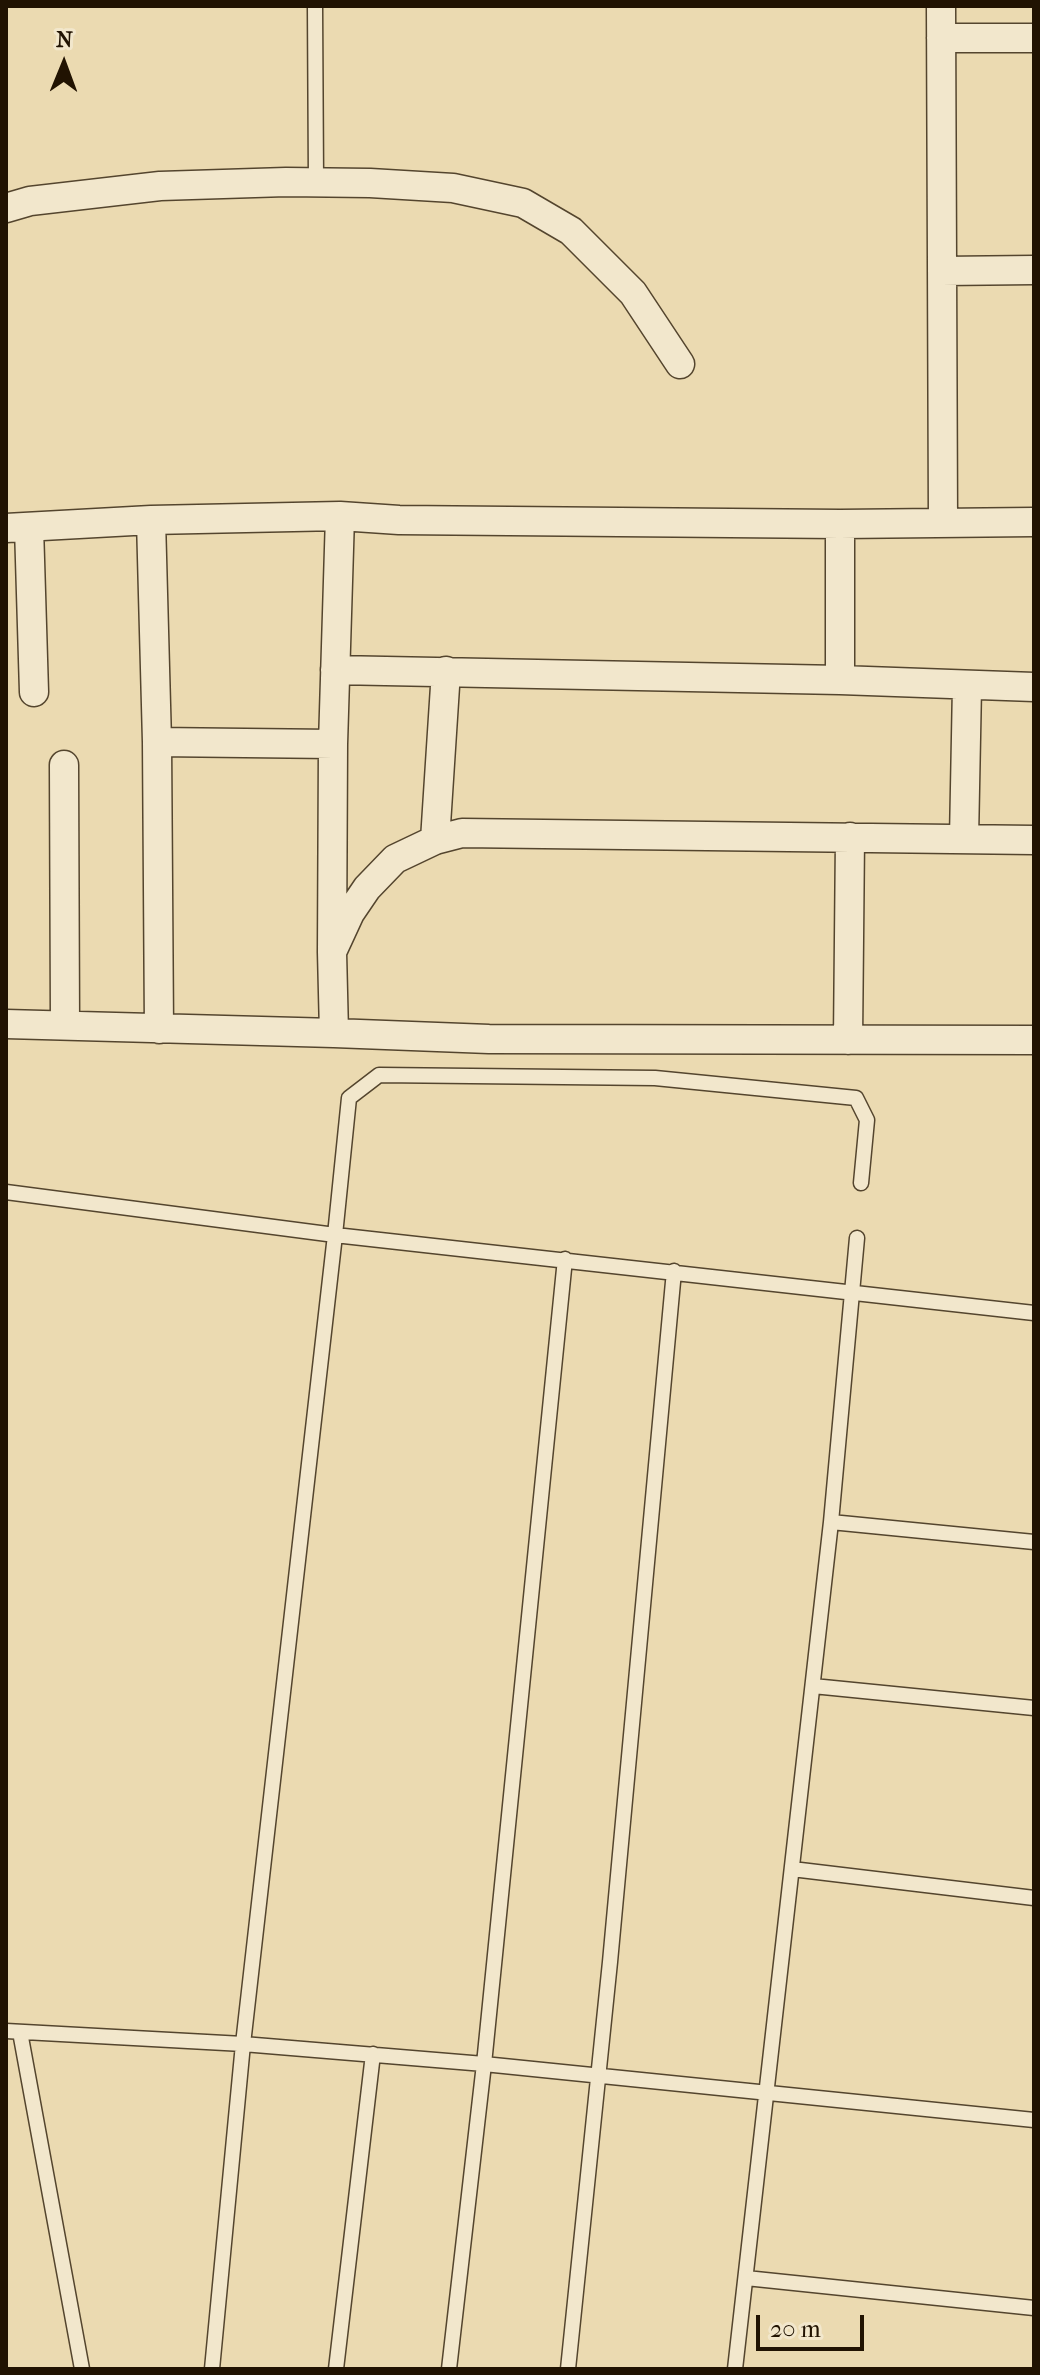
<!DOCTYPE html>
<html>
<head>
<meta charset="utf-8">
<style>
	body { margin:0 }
	#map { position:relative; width:1040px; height:2375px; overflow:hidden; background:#ebdab1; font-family:"IM FELL French Canon",serif }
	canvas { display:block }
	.frame { position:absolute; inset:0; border:8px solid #211302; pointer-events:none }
	.north { position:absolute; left:24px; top:24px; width:80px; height:80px; -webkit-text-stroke:6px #f2e7cc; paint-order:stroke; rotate:1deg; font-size:22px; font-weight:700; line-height:32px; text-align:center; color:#211302 }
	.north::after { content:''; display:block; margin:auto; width:28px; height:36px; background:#211302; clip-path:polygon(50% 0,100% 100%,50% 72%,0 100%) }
	.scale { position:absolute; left:756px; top:2315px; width:108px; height:36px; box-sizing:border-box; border:4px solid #211302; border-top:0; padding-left:10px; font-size:24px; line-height:28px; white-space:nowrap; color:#211302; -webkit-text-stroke:6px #f2e7cc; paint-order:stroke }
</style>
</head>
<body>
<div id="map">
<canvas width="1040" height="2375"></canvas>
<div class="frame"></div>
<div class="north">N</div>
<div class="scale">20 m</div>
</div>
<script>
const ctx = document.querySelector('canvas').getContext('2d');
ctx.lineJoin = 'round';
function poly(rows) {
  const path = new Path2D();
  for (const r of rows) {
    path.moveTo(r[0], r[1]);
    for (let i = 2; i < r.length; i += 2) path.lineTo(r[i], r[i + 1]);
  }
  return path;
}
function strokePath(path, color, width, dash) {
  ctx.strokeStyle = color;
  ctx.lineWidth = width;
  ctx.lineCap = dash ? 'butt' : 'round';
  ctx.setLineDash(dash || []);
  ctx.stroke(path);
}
const lane = poly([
	[315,6,316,182],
	[6,1192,335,1235,1034,1313],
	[831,1522,1034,1542],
	[813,1686,1034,1708],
	[792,1869,1034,1898],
	[6,2031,243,2044,484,2064,1034,2120],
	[20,2032,82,2369],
	[746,2278,1034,2308],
	[212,2369,243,2044,335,1235,349,1098,379,1075,655,1078,856,1098,867,1120,861,1183],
	[336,2369,373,2054],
	[449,2369,484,2064,565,1259],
	[568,2369,610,1962,674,1271],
	[735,2369,831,1522,857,1238]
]);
const street = poly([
	[941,6,943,522],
	[941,38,1034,38],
	[6,208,30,201,160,186,286,182,370,183,453,188,523,203,571,231,633,293,680,364],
	[942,271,1034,270],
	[151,520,157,742,159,1029],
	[840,524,840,680],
	[29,527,34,692],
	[6,528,151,520,340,516,399,520,840,524,1034,522],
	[335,670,840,680,1034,687],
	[157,742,333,744],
	[64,765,65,1025],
	[964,839,967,686],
	[435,840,446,671],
	[332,952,350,913,367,888,395,859,435,840,462,833,1034,840],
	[6,1024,334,1033,489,1039,1034,1040],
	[334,1033,332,952,333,744,340,516],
	[848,1040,850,837]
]);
strokePath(lane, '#54452e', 17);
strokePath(street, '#54452e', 31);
strokePath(lane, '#f2e7cc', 14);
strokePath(street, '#f2e7cc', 28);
</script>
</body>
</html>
